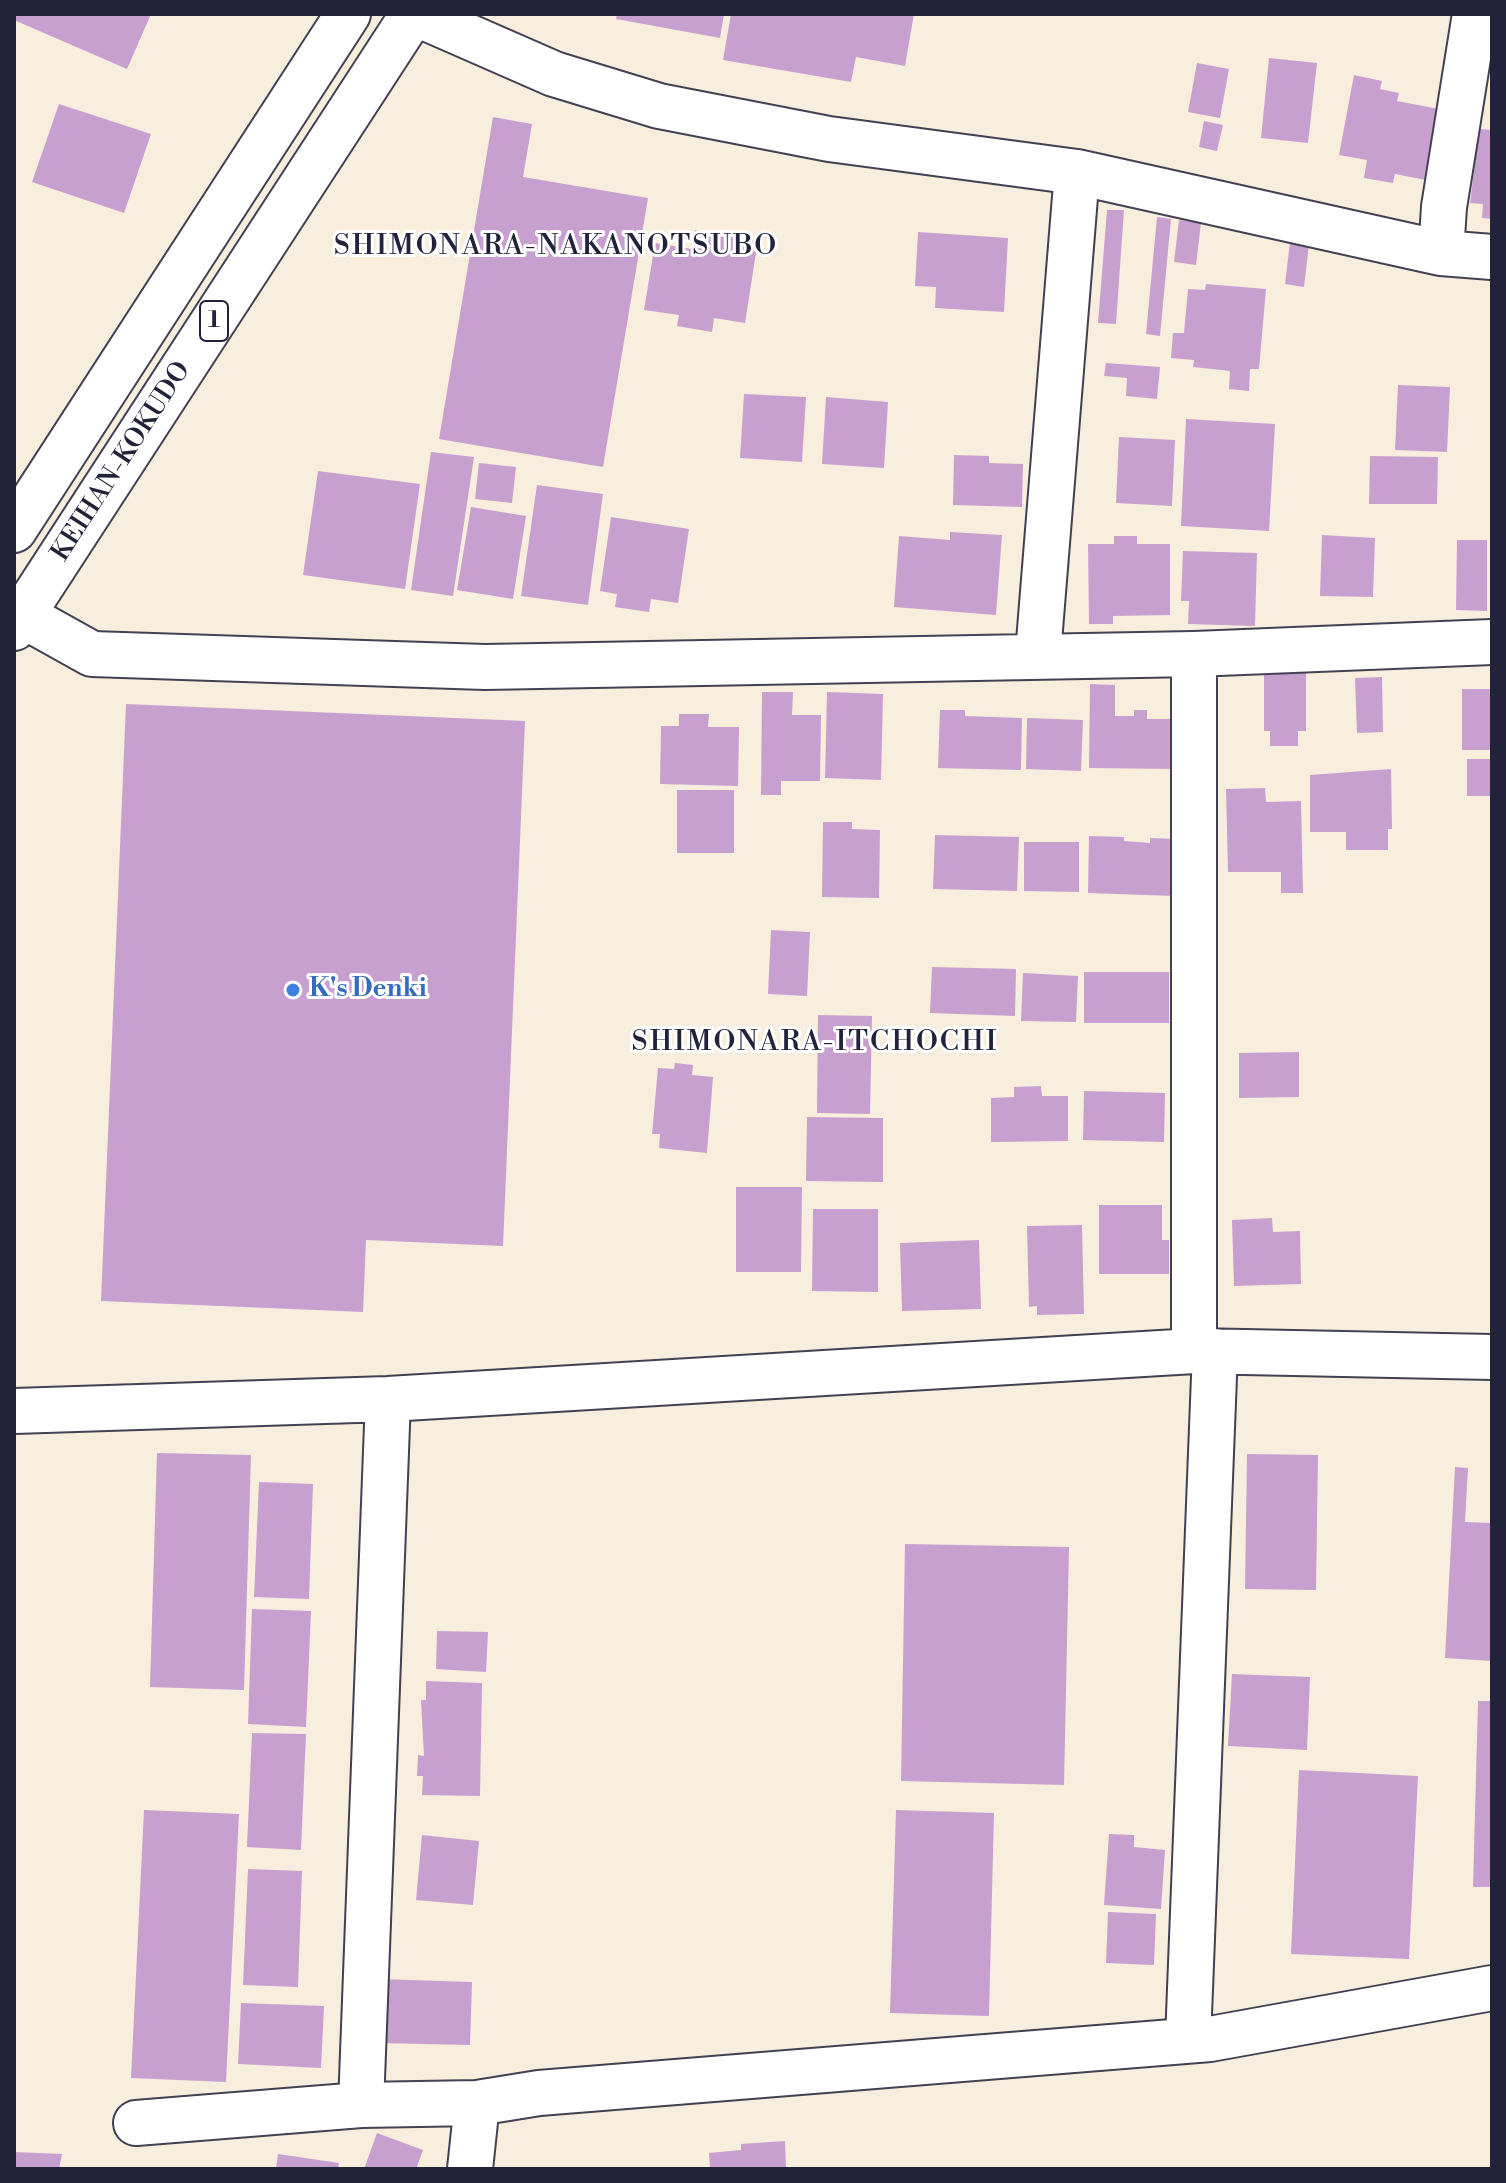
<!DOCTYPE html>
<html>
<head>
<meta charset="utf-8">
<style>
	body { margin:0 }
	#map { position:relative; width:1506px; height:2183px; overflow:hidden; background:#f8eedd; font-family:"Libre Bodoni",serif }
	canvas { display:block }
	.frame { position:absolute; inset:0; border:16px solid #22223b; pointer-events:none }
</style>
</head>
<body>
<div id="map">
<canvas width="1506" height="2183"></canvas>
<div class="frame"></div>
</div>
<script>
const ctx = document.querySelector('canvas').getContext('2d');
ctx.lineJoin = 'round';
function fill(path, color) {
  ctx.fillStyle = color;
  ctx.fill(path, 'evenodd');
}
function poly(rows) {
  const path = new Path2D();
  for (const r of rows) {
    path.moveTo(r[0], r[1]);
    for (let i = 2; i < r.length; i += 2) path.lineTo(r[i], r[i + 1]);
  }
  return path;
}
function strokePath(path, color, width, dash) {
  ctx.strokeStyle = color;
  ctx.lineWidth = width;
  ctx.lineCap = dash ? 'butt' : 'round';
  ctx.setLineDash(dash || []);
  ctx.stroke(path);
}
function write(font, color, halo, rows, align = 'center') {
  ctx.font = font + ' "Libre Bodoni",serif';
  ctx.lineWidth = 6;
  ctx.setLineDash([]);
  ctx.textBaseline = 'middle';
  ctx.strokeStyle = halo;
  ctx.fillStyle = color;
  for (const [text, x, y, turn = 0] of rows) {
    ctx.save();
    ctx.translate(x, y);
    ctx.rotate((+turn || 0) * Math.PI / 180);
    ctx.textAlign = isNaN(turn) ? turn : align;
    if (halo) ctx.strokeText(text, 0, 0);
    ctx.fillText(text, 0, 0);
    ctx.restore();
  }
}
fill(poly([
	[14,14,151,14,127,69,14,20],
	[617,14,724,14,720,38,616,19],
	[731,14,914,14,905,66,856,57,851,82,723,60],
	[1269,58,1317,63,1308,143,1261,138],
	[1197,63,1229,69,1220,118,1188,112],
	[1354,75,1382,81,1380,89,1399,93,1397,101,1444,110,1431,181,1395,174,1393,183,1364,178,1367,160,1339,155],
	[59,104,151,134,124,213,32,182],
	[493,117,532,124,523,177,648,198,603,467,439,439],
	[1204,121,1223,125,1217,151,1199,147],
	[1479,129,1492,130,1492,219,1482,218,1483,204,1470,203],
	[1107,210,1124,210,1116,324,1098,323],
	[1157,217,1171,219,1160,336,1146,334],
	[1179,220,1201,223,1196,265,1174,262],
	[695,230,758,240,745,323,714,318,712,332,677,326,679,315,644,310,655,243,692,249],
	[918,232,1008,238,1004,312,935,308,936,287,915,286],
	[1290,242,1309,244,1304,287,1285,284],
	[1206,284,1266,289,1259,369,1250,369,1249,391,1229,389,1230,371,1193,367,1194,360,1171,358,1173,333,1184,333,1188,289,1205,290],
	[1106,363,1160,367,1157,399,1126,396,1127,378,1104,376],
	[1398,385,1450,387,1447,452,1395,450],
	[744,394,806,397,802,462,740,458],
	[826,397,888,402,884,468,822,464],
	[1186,419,1275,424,1269,531,1181,526],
	[1119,437,1175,440,1172,506,1116,503],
	[431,452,474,457,453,596,411,590],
	[954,455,989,456,989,463,1023,464,1022,507,953,505],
	[1370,456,1438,457,1437,504,1369,504],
	[479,463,516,467,512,503,475,499],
	[318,471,420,484,405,589,303,575],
	[537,485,603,494,588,605,521,596],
	[471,507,526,516,513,599,457,590],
	[611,517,689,529,678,603,651,599,649,612,615,607,617,594,600,591],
	[950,532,1002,535,996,615,894,607,899,536,950,540],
	[1322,535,1375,538,1373,597,1320,596],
	[1114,536,1137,536,1137,544,1170,544,1170,615,1113,616,1113,624,1089,624,1088,544,1114,544],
	[1457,540,1487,540,1487,611,1456,610],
	[1183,551,1257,553,1255,626,1188,624,1189,601,1181,601],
	[1264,673,1306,673,1306,731,1298,731,1298,746,1270,746,1270,731,1264,731],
	[1382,677,1383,732,1357,733,1355,678],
	[1090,684,1115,685,1115,716,1134,716,1134,710,1147,710,1147,719,1175,719,1175,769,1089,768],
	[1462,689,1492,689,1492,750,1462,750],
	[762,692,793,692,792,715,821,715,820,781,781,781,781,795,761,795],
	[827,692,883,694,881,780,825,778],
	[126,704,525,721,503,1246,366,1240,363,1312,101,1301],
	[940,710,965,710,965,716,1022,718,1021,770,938,768],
	[679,714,709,714,708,727,739,727,738,786,660,784,661,726,679,726],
	[1027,718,1083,720,1081,771,1026,769],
	[1467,759,1492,759,1492,796,1467,796],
	[1391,769,1392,829,1388,829,1388,850,1346,850,1346,832,1310,832,1310,775],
	[1265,788,1266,802,1301,801,1303,893,1281,893,1281,872,1228,872,1226,789],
	[677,790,734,790,734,853,677,853],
	[823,822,852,822,852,829,880,830,879,898,822,897],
	[935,835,1019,837,1017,891,933,889],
	[1089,836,1124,837,1124,841,1150,843,1150,838,1176,839,1175,896,1088,893],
	[1024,842,1079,842,1079,892,1024,891],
	[771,930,810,932,807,996,768,994],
	[932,967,1016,969,1015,1016,930,1013],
	[1084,972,1169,972,1169,1023,1084,1023],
	[1023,973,1078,976,1076,1022,1021,1021],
	[818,1015,872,1016,870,1114,817,1113],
	[1299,1052,1299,1097,1239,1098,1239,1053],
	[675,1063,693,1065,692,1075,713,1077,707,1153,659,1148,660,1134,652,1134,658,1068,674,1069],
	[1041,1086,1042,1096,1068,1096,1068,1141,991,1142,991,1098,1014,1097,1014,1087],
	[1084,1091,1165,1093,1164,1142,1083,1140],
	[807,1117,883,1118,883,1182,806,1181],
	[736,1187,802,1187,801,1272,736,1272],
	[1099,1205,1162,1205,1162,1240,1169,1240,1169,1274,1099,1274],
	[813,1209,878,1209,878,1292,812,1291],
	[1272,1218,1273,1232,1300,1231,1301,1284,1234,1286,1232,1220],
	[1082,1225,1084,1314,1037,1315,1037,1306,1029,1307,1027,1226],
	[979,1240,981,1309,902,1311,900,1243],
	[157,1453,251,1455,244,1690,150,1687],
	[1247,1454,1318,1455,1316,1590,1245,1589],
	[1455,1467,1468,1468,1465,1522,1492,1523,1492,1661,1445,1658],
	[259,1482,313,1484,309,1599,254,1597],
	[905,1544,1069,1547,1064,1785,901,1781],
	[252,1609,311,1611,306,1727,248,1724],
	[437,1631,488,1632,486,1672,436,1669],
	[1232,1674,1310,1677,1307,1750,1228,1746],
	[426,1681,482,1683,480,1796,422,1795,423,1776,417,1776,418,1755,424,1756,421,1700,426,1700],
	[1478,1701,1492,1701,1492,1887,1473,1887],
	[252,1733,306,1734,301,1850,247,1847],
	[1299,1770,1418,1776,1409,1959,1291,1954],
	[144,1810,239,1814,226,2082,131,2078],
	[896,1810,994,1813,989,2016,890,2013],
	[1109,1834,1134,1835,1134,1847,1165,1850,1161,1909,1104,1905],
	[422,1835,479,1841,473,1905,416,1900],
	[248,1869,302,1871,298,1987,243,1985],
	[1108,1912,1156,1914,1154,1965,1106,1963],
	[378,1979,472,1982,470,2045,376,2043],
	[241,2003,324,2006,321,2068,238,2064],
	[377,2133,423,2150,416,2169,364,2169],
	[785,2141,786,2169,710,2169,709,2153,741,2150,741,2144],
	[14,2152,62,2154,59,2169,14,2169],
	[278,2154,339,2163,338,2169,276,2169]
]), '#c8a0d0');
const minor = poly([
	[417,14,554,74,659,106,829,139,1077,172,1441,253,1492,257],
	[1441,253,1444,207,1475,14],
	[22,615,92,654,485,667,1194,654,1492,642],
	[1038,654,1077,172],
	[1194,654,1194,1351],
	[14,1411,388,1399,1194,1351,1492,1357],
	[1188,2040,1215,1351],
	[361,2105,388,1399],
	[136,2123,361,2105,477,2103,539,2093,1210,2039,1492,1988],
	[470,2169,477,2103]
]);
const highway = poly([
	[14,530,348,14],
	[14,628,413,14]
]);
strokePath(minor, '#424153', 48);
strokePath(highway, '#424153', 48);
strokePath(minor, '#fff', 44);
strokePath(highway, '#fff', 44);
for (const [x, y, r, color] of [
	[293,990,8,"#3f7fe0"]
]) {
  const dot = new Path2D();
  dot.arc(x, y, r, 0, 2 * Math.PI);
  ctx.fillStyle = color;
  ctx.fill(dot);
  strokePath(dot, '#fff', 3);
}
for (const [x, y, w] of [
	[214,321,28]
]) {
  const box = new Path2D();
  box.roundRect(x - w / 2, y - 20, w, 40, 6);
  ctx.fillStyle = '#fff';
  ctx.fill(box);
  strokePath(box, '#22223b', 2);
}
write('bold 24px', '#22223b', null, [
	["1",214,321]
]);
write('26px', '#22223b', '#fff', [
	["KEIHAN-KOKUDO",122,462,-57]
]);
write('bold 26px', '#366cbe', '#fff', [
	["K's Denki",309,990]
], 'left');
ctx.letterSpacing = '2px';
write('28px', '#22223b', '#fff', [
	["SHIMONARA-NAKANOTSUBO",556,247],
	["SHIMONARA-ITCHOCHI",815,1043]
]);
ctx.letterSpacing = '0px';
</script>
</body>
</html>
